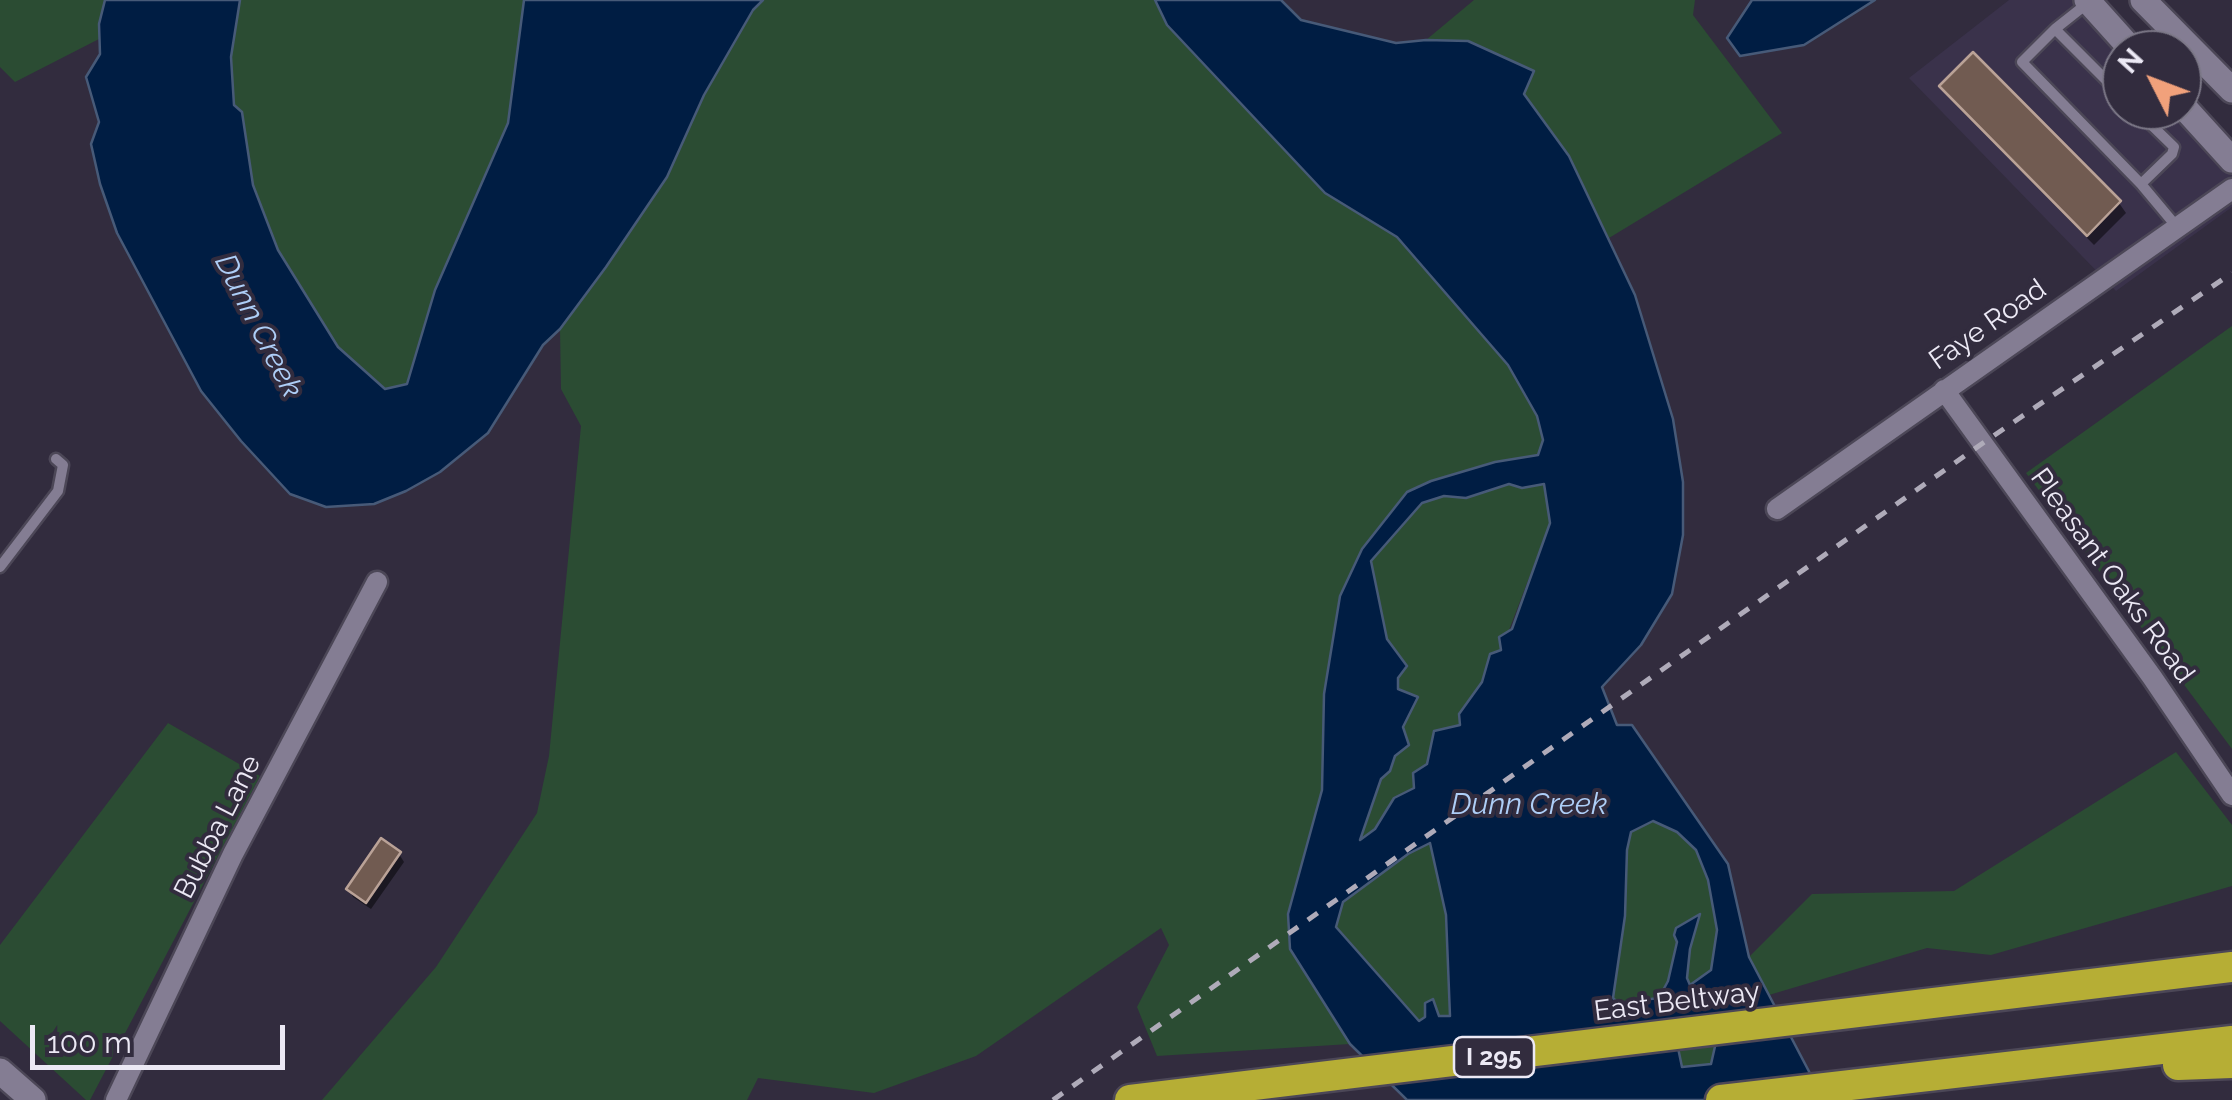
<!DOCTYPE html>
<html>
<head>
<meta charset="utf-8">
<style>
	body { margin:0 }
	#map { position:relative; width:2232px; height:1100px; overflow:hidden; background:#322c3e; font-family:Raleway,sans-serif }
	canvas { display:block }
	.north { position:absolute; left:2102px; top:30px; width:100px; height:100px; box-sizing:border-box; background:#322c3e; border:2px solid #7c7887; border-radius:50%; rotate:312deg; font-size:28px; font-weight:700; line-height:40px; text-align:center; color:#ece9f5 }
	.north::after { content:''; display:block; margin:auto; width:35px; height:45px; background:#f1a17b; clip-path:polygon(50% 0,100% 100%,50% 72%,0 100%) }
	.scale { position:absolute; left:30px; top:1025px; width:255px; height:45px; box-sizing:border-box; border:5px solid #ece9f5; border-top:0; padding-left:12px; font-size:30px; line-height:35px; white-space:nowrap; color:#ece9f5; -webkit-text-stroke:8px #322c3e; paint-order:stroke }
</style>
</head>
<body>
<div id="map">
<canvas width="2232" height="1100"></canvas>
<div class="north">N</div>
<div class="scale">100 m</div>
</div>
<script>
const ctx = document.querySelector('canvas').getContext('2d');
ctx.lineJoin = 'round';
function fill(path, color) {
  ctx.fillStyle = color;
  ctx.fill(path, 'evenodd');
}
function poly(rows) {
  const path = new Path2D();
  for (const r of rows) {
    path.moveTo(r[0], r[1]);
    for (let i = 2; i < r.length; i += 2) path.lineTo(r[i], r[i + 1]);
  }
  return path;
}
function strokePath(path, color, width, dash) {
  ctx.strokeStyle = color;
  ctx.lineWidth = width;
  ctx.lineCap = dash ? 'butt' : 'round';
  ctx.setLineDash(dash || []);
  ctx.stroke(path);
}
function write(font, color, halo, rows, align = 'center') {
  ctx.font = font + ' Raleway,sans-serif';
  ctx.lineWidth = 8;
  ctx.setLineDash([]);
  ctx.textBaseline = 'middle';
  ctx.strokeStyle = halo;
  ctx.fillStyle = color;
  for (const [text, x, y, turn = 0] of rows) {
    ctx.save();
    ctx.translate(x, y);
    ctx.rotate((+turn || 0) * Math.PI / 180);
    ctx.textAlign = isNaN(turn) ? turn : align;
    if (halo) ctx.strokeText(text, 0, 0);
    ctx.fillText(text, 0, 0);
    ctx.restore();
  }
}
fill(poly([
	[2009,0,2079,0,2122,50,2122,110,2182,110,2232,159,2232,207,2116,291,1909,78]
]), '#3a324b');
fill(poly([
	[0,0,105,0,99,39,15,82,0,67],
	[240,0,524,0,508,123,435,290,407,384,384,389,338,347,278,250,253,185,242,112,234,105,231,57],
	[763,0,1155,0,1167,25,1325,193,1397,237,1508,365,1537,416,1543,440,1538,455,1495,462,1431,481,1362,549,1324,694,1322,790,1288,914,1290,949,1350,1044,1157,1056,1137,1007,1169,945,1161,928,976,1056,874,1093,758,1078,747,1100,322,1100,436,967,537,813,549,756,581,426,561,389,560,329,667,177,704,95,754,9],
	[1474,0,1695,0,1693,15,1782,133,1609,238,1569,156,1524,94,1469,41,1426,40],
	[2232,326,2232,749,2026,473],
	[1544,483,1550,523,1501,651,1490,654,1482,682,1459,714,1460,725,1434,731,1427,765,1414,788,1394,798,1375,829,1359,842,1381,779,1390,771,1403,727,1418,698,1398,690,1398,678,1407,666,1387,639,1371,561,1422,503,1444,496,1466,498,1509,484,1522,488],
	[168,723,260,776,90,1100,86,1100,0,1021,0,945],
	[2176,752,2232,825,2232,886,1991,955,1927,948,1769,995,1749,957,1812,894,1954,891],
	[1653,821,1677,831,1696,850,1708,880,1717,930,1711,970,1691,985,1687,978,1690,949,1698,914,1677,942,1668,982,1659,998,1618,1003,1613,998,1625,916,1627,850,1631,832],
	[1430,843,1446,915,1450,1016,1439,1016,1433,999,1425,1017,1419,1021,1335,927,1343,903,1408,854],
	[1716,1041,1711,1064,1682,1067,1677,1043]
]), '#2b4c33');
const water = poly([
	[105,0,240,0,231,57,234,105,242,112,253,185,278,250,338,347,385,389,407,384,435,290,508,123,524,0,763,0,753,10,704,95,667,177,606,267,560,329,543,345,488,433,440,472,406,491,374,504,326,507,290,494,241,441,201,391,117,233,100,184,91,144,99,122,86,77,100,54,99,24,105,0],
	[1155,0,1281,0,1301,20,1396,43,1426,40,1468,41,1534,71,1524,94,1569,156,1635,295,1673,419,1683,482,1683,535,1672,594,1641,645,1602,687,1617,725,1632,725,1728,864,1749,957,1824,1100,1407,1100,1350,1044,1290,949,1288,914,1322,790,1324,694,1340,596,1362,549,1407,492,1431,481,1495,462,1538,455,1543,440,1537,416,1508,365,1397,237,1325,193,1167,25,1155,0],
	[1509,484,1522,488,1544,484,1550,523,1512,629,1499,637,1501,650,1490,654,1482,682,1459,714,1460,725,1434,731,1427,764,1413,773,1414,788,1394,798,1375,829,1360,840,1381,779,1390,771,1395,756,1409,745,1403,727,1418,697,1398,689,1398,678,1407,666,1387,639,1371,561,1422,503,1444,496,1466,498,1509,484],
	[1653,821,1677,832,1696,850,1708,880,1717,930,1711,970,1690,985,1687,978,1690,949,1700,914,1676,928,1674,935,1677,942,1668,981,1659,998,1618,1003,1613,998,1625,916,1627,850,1631,832,1653,821],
	[1430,843,1446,915,1450,1016,1439,1016,1433,999,1425,1003,1425,1017,1419,1021,1336,927,1343,902,1408,854,1430,843],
	[1716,1042,1711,1064,1682,1067,1677,1043,1716,1042],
	[1752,0,1875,0,1804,45,1740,56,1727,38,1752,0]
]);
fill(water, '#001d43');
strokePath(water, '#475a78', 2.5);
fill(poly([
	[1973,55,2119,203,2126,213,2094,245,1948,97,1942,87],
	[399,854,404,862,371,909,353,897,349,889]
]), '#0007');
const building = poly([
	[1973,52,2121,201,2087,236,1939,86,1973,52],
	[381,838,401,852,366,903,346,889,381,838]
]);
fill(building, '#715b51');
strokePath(building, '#baa297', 2.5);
const service = poly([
	[2089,2,2055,29,2022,62,2141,184,2177,227],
	[2055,29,2122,96],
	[2136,110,2174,147,2172,154,2141,184],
	[0,567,58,491,63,465,56,459]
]);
const minor = poly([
	[1944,390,2152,677,2232,795],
	[1777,509,2232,189],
	[116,1100,233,854,377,582]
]);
const tertiary = poly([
	[2087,0,2132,50],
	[2143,0,2232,90],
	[2182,105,2232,160],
	[0,1071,33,1100]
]);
const motorway = poly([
	[2178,1065,2232,1063],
	[1130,1100,2232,967],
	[1721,1100,2232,1041]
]);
strokePath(service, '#4c4757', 15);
strokePath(minor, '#4c4757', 25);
strokePath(tertiary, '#4c4757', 30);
strokePath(motorway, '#4c4757', 35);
strokePath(service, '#847d93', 10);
strokePath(minor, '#847d93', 20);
strokePath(tertiary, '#847d93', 25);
strokePath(motorway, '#b6ae35', 30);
strokePath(poly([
	[1053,1100,1983,443,2232,273]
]), '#afabb9', 5, [12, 12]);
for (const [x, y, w] of [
	[1494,1057,80]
]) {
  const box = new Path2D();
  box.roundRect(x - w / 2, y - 20, w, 40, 8);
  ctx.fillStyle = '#322c3e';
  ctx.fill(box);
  strokePath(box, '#ece9f5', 2.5);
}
write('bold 25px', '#ece9f5', null, [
	["I 295",1494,1057]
]);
write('28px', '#ece9f5', '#322c3e', [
	["Faye Road",1988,325,-35],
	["Pleasant Oaks Road",2112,576,54],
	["Bubba Lane",218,827,-63],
	["East Beltway",1677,1002,-7]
]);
write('italic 30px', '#aecef7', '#322c3e', [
	["Dunn Creek",258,326,63],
	["Dunn Creek",1529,805]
]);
</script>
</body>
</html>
